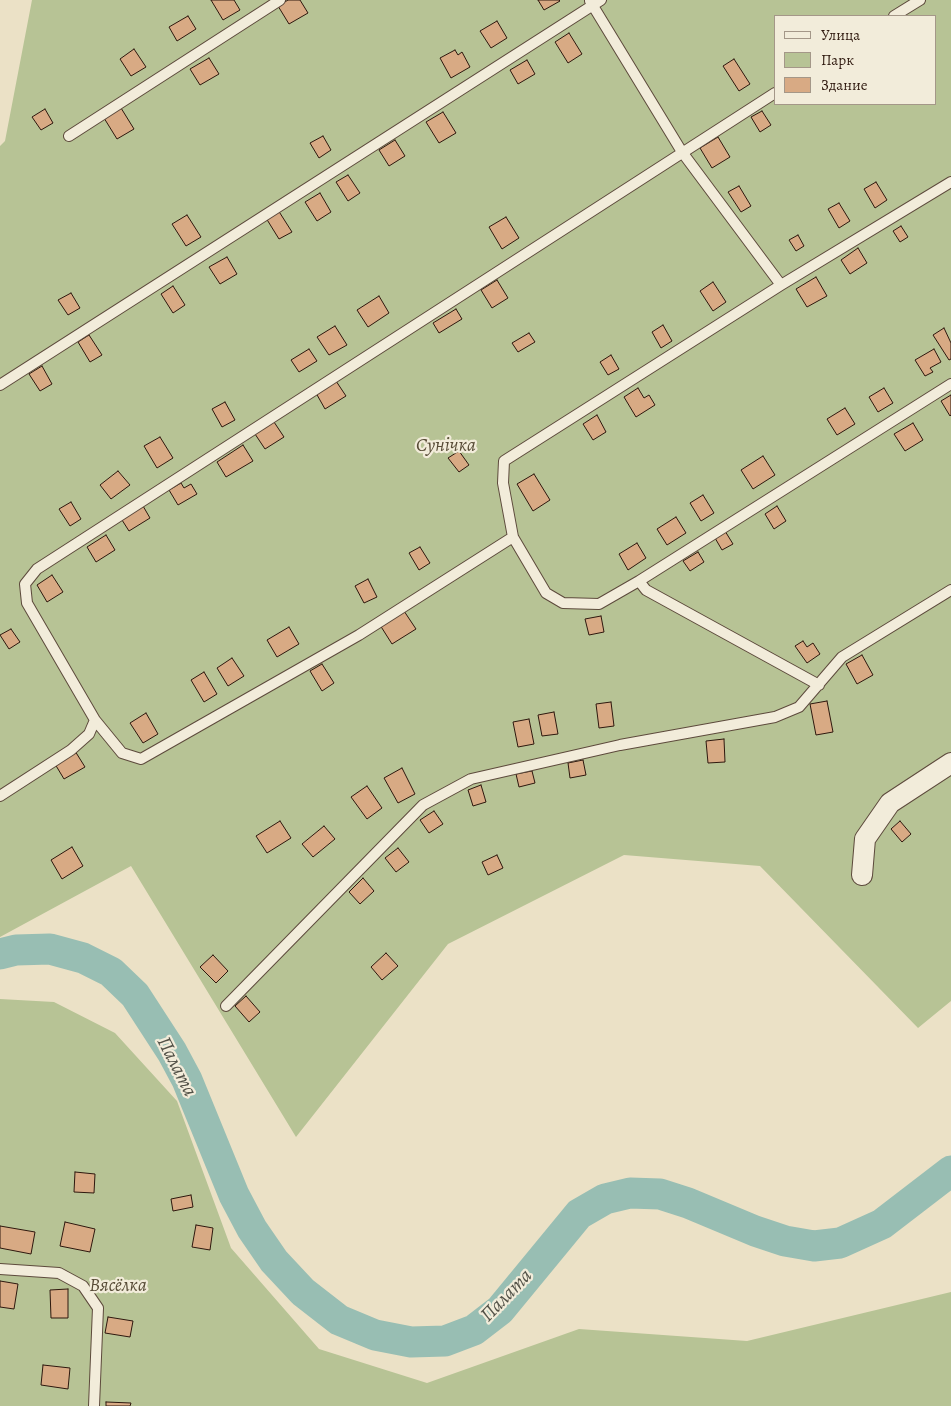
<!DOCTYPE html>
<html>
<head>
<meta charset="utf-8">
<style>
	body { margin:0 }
	#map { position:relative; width:951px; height:1406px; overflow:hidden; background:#ebe1c6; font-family:Alegreya,serif }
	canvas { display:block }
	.legend { position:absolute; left:774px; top:15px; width:162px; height:90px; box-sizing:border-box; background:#f2ecda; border:1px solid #a49788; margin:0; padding:6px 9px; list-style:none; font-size:15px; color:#2e180e }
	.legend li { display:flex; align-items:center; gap:10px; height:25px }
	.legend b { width:25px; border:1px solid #a49788 }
</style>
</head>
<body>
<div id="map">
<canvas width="951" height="1406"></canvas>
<ul class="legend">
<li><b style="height:6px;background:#f2ecda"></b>Улица</li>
<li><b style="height:14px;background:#b7c395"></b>Парк</li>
<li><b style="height:14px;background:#d8aa84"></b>Здание</li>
</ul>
</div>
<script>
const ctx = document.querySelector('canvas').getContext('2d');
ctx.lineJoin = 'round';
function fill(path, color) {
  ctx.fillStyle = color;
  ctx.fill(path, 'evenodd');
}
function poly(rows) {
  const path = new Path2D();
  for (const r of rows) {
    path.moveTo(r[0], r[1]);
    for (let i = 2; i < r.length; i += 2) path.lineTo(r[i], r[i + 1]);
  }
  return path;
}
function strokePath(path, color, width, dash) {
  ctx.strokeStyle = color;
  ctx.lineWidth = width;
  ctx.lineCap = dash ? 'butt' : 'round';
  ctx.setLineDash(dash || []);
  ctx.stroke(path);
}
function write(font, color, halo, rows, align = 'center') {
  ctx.font = font + ' Alegreya,serif';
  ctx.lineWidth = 4.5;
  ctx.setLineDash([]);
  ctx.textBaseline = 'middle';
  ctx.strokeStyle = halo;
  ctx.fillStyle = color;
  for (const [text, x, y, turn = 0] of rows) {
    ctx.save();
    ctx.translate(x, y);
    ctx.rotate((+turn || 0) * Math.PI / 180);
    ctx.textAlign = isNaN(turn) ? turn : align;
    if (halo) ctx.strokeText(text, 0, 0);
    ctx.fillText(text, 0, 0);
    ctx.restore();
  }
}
fill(poly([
	[32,0,951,0,951,1001,918,1028,760,866,624,855,448,944,296,1137,131,866,0,937,0,146,5,141],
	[775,16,935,16,935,104,775,104],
	[0,999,54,1002,115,1033,177,1101,231,1248,319,1349,427,1383,579,1329,747,1341,951,1292,951,1406,0,1406]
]), '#b7c395');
strokePath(poly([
	[0,954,16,950,50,949,83,958,111,972,135,995,172,1052,187,1080,234,1195,252,1229,274,1261,303,1292,339,1320,375,1335,411,1342,445,1341,474,1330,500,1310,579,1214,605,1199,630,1193,660,1194,688,1203,755,1231,785,1241,814,1246,840,1243,882,1224,951,1171]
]), '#98beb3', 31);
const building = poly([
	[211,0,234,0,240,10,223,20,211,0],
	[288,0,300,0,308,13,289,24,278,6,288,0],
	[538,0,559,0,560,1,544,10,538,0],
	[188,16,196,29,177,41,169,27,188,16],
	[497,21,507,38,491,48,480,31,497,21],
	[569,33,582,54,568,63,555,42,569,33],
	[134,49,146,67,131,76,120,59,134,49],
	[455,50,458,55,462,52,470,67,451,78,440,58,455,50],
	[209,58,219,74,200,85,190,69,209,58],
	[734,59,750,84,739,91,723,66,734,59],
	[527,60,535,74,518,84,510,70,527,60],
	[121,108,134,129,117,139,104,118,121,108],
	[45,109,53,123,41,130,32,117,45,109],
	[762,111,771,125,760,132,751,117,762,111],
	[443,112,456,133,439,143,426,122,443,112],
	[323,136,331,150,319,158,310,143,323,136],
	[718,137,730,157,712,168,700,148,718,137],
	[395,140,405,156,389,166,379,150,395,140],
	[348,175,360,193,348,201,336,182,348,175],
	[876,182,887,200,875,208,864,189,876,182],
	[739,186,751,206,741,212,728,192,739,186],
	[320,193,331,212,317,221,305,202,320,193],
	[839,203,850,221,839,228,828,209,839,203],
	[278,210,292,232,279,239,266,218,278,210],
	[187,215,201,237,186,246,172,224,187,215],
	[506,217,519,238,502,249,489,227,506,217],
	[901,226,908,237,900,242,893,231,901,226],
	[798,235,804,246,796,251,789,240,798,235],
	[858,248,867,263,850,274,841,260,858,248],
	[227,257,237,274,220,284,209,267,227,257],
	[816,277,827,296,807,307,796,289,816,277],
	[497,280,508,298,492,308,481,290,497,280],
	[713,282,726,302,713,311,700,291,713,282],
	[173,286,185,305,173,313,161,294,173,286],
	[71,293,80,308,68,315,58,300,71,293],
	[379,296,389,313,368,327,357,310,379,296],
	[456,309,462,319,439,333,433,323,456,309],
	[663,325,672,341,661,348,652,332,663,325],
	[335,326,347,345,329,355,317,337,335,326],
	[944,328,951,343,951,359,949,360,933,335,944,328],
	[529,333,535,342,518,352,512,343,529,333],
	[89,335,102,355,90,362,78,342,89,335],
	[309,349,317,361,299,372,291,360,309,349],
	[934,349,941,362,930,368,933,372,925,376,915,360,934,349],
	[611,355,619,369,608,375,600,362,611,355],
	[42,366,52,384,40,391,29,374,42,366],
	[336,381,346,396,325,409,316,393,336,381],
	[638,388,644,398,649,395,655,405,636,417,624,397,638,388],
	[884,388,893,403,878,412,869,397,884,388],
	[951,395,951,415,950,416,941,401,951,395],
	[225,402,235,420,222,427,212,409,225,402],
	[845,408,855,424,837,435,827,419,845,408],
	[597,415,606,432,593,440,583,424,597,415],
	[274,422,284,437,265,449,255,434,274,422],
	[913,423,923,440,905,451,894,434,913,423],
	[160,437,173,458,157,468,144,446,160,437],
	[243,445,253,461,226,477,217,462,243,445],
	[459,451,469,465,459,472,448,458,459,451],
	[763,456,775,475,753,489,741,470,763,456],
	[118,471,130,485,111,499,100,485,118,471],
	[534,474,550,500,533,511,517,484,534,474],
	[181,483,184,488,191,484,197,494,178,505,169,490,181,483],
	[703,495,714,513,701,521,690,503,703,495],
	[71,502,81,519,70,526,59,509,71,502],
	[143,506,150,518,129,531,122,520,143,506],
	[777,506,786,521,774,529,765,514,777,506],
	[676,517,686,533,667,545,657,529,676,517],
	[725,531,733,544,722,550,715,538,725,531],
	[106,535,115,550,96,562,87,547,106,535],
	[637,543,646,558,628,570,619,554,637,543],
	[420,547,430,563,419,570,409,553,420,547],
	[698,552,704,562,690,571,683,561,698,552],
	[52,575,63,592,47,602,37,585,52,575],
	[368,579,377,597,364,603,355,586,368,579],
	[404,611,416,629,392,644,380,625,404,611],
	[601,616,604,632,589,635,585,619,601,616],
	[289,627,299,644,277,657,267,640,289,627],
	[11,629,20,642,9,649,0,635,11,629],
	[803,641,807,647,813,643,820,654,807,663,795,646,803,641],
	[862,655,873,675,857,684,846,664,862,655],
	[232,658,244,676,228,686,217,668,232,658],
	[322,664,334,683,322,691,310,671,322,664],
	[204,672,217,694,204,702,191,680,204,672],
	[827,701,833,732,816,735,810,704,827,701],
	[611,702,614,726,599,728,596,704,611,702],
	[554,712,558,734,542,736,538,715,554,712],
	[146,713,158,734,143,743,130,723,146,713],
	[529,719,534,744,518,747,513,722,529,719],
	[724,739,725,762,708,763,706,741,724,739],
	[75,751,85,767,64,779,55,764,75,751],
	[583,760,586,775,570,778,568,763,583,760],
	[402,768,415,794,398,803,384,778,402,768],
	[532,771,535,783,519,787,516,774,532,771],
	[481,785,486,802,473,806,468,790,481,785],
	[367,786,382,808,367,819,351,797,367,786],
	[434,811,443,824,429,833,420,820,434,811],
	[280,821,291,838,267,853,256,836,280,821],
	[900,821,911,834,902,842,891,829,900,821],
	[324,826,335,839,313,857,302,844,324,826],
	[72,847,83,866,62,879,51,860,72,847],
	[398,848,409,862,396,872,385,858,398,848],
	[497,855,503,868,488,875,482,862,497,855],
	[363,878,374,891,360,904,349,892,363,878],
	[386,953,398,966,382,980,371,967,386,953],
	[213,955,228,971,216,983,200,967,213,955],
	[246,996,260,1012,249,1022,235,1006,246,996],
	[75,1172,95,1174,94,1193,74,1192,75,1172],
	[191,1195,193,1207,173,1211,171,1199,191,1195],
	[65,1222,95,1229,90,1252,60,1246,65,1222],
	[196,1225,213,1228,210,1250,192,1247,196,1225],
	[0,1226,35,1232,31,1254,0,1248,0,1226],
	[0,1281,18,1284,14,1309,0,1307,0,1281],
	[68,1289,68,1318,51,1318,50,1290,68,1289],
	[108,1317,133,1321,130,1337,105,1333,108,1317],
	[43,1365,70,1368,68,1389,41,1385,43,1365],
	[106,1402,131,1403,130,1406,106,1406,106,1402]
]);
fill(building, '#d8aa84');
strokePath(building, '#2e180e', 1);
const service = poly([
	[590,1,682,152,781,285],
	[894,16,920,0],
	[69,136,280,0],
	[0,385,601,0],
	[513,537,546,593,563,603,599,604,639,581,951,384],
	[639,581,646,590,819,685],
	[95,720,122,753,141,759,359,635,513,537,503,483,504,461,781,285,951,182],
	[0,796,71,750,89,734,95,720,27,603,25,584,37,569,775,93],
	[226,1006,423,805,471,779,620,745,775,717,799,707,842,657,951,590],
	[0,1269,59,1273,83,1286,98,1308,94,1406]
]);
const minor = poly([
	[862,875,865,839,890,803,951,763]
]);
strokePath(service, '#5d4a3c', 12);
strokePath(minor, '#5d4a3c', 22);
strokePath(service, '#f2ecda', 10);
strokePath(minor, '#f2ecda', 20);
write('italic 19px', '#574b36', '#f2ecda', [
	["Сунічка",446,446],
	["Вясёлка",118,1286]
]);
write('italic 20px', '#535248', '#f2ecda', [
	["Палата",176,1067,63],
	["Палата",507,1296,-46]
]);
</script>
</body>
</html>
